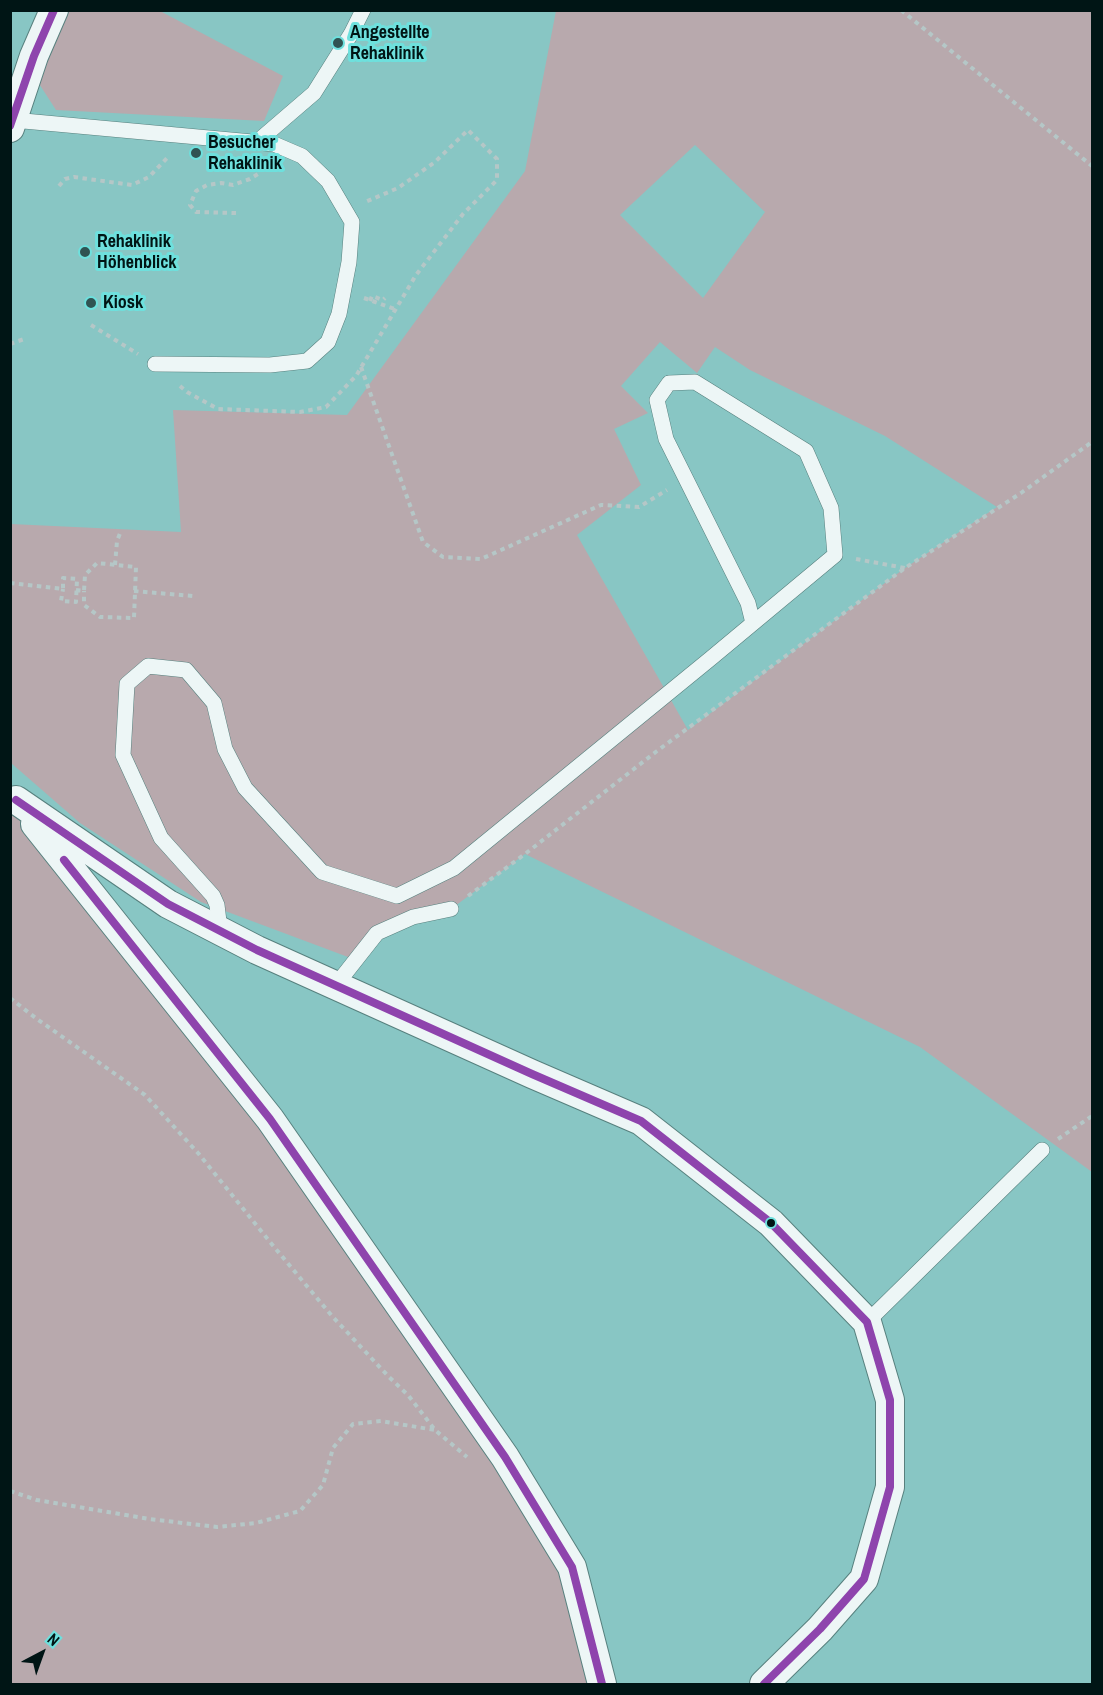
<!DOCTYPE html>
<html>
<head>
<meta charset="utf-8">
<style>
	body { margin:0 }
	#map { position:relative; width:1103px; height:1695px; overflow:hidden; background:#88c6c4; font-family:"Archivo Narrow",sans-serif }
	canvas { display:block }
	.frame { position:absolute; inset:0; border:12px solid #001515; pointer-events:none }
	.north { position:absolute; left:12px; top:1623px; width:60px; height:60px; -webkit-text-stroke:4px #6ee0dd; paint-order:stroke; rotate:41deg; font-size:16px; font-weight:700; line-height:24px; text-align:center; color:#001515 }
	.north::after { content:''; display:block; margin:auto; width:21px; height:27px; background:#001515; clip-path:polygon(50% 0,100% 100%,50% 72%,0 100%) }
</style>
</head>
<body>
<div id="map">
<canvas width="1103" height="1695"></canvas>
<div class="frame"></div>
<div class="north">N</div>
</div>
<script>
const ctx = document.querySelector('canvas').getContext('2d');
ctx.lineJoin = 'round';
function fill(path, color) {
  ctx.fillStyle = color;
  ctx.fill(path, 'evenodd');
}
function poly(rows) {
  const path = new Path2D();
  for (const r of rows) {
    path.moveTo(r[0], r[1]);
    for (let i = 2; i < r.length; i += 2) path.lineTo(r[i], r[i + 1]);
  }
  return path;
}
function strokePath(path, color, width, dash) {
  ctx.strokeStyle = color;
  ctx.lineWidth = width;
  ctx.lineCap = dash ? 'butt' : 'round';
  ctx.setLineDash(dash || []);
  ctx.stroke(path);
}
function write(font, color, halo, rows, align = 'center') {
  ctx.font = font + ' "Archivo Narrow",sans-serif';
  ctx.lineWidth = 6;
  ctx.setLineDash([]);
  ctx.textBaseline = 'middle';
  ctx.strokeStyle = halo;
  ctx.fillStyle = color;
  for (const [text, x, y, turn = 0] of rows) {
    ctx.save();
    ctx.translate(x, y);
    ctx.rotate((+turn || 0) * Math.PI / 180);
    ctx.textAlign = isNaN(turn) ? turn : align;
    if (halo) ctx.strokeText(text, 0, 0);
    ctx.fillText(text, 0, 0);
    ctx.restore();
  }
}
fill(poly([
	[65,10,160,11,283,76,264,121,56,110,36,79],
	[556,11,1092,11,1092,1172,920,1047,525,854,451,909,377,933,356,960,201,902,80,823,11,763,11,524,181,532,173,410,347,415,525,171],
	[695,145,765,212,703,298,620,215],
	[660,342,697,373,715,347,750,370,885,436,997,507,905,568,688,730,577,535,641,485,614,429,648,413,621,386],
	[10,790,270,1119,572,1567,602,1684,11,1684]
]), '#b8a9ad');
const lane = poly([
	[13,120,274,144,302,156,328,181,352,222,349,262,339,314,328,342,307,361,270,365,155,364],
	[257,142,314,93,351,34,363,10],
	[220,930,217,905,213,896,161,838,123,755,127,684,148,666,186,670,214,703,225,749,245,788,322,872,397,896,454,868,710,659,835,555,831,508,806,451,695,382,669,383,657,400,666,439,748,603,753,623],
	[336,985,377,933,413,917,451,909],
	[867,1322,1042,1150]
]);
const street = poly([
	[10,128,34,56,54,10],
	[16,800,168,904,257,950,532,1074,641,1121,771,1223,867,1322,890,1400,890,1487,864,1579,820,1629,764,1684],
	[35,824,270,1119,505,1457,572,1567,602,1684]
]);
strokePath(lane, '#57807e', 16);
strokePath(street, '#57807e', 30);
strokePath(poly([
	[901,10,1092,166],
	[59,186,65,179,74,177,132,185,149,177,168,157],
	[236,213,196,212,190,205,196,191,207,185,221,183,233,185,250,179,261,172,264,164],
	[364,298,395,309],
	[370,301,372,296,383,300,385,298],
	[91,325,138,354],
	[10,344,27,338],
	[361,367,423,542,443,557,481,559,601,505,639,507,667,490],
	[180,386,187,392,218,409,300,412,326,407,356,376,416,275,463,214,497,180,497,159,468,130,435,162,398,188,365,202],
	[856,559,905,568],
	[115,565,117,541,121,531],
	[10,583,63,589,63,578,77,579,76,602,61,601,63,589],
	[76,590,84,591,85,575,97,563,136,567,134,618,100,617,84,605,84,591],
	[134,591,193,596],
	[468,896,525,854,657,751,905,568,1021,493,1092,442],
	[10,998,37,1019,145,1095,198,1153,270,1242,332,1316,389,1377,408,1395,435,1430,467,1457],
	[1058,1139,1092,1116],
	[10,1491,37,1500,149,1519,217,1527,256,1523,300,1511,323,1485,333,1448,353,1424,381,1421,435,1430]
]), '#b5c7c7', 4, [4.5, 4.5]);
strokePath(lane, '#edf6f6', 15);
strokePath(street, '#edf6f6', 28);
strokePath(poly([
	[10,126,34,56,54,10],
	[16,800,168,904,257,950,532,1074,641,1121,771,1223,867,1322,890,1400,890,1487,864,1579,820,1629,764,1684],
	[64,860,270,1119,505,1457,572,1567,602,1684]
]), '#8e44ad', 8);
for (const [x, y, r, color] of [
	[338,43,6,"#305352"],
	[196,153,6,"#305352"],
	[85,252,6,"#305352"],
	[91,303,6,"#305352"],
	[771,1223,5,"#001515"]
]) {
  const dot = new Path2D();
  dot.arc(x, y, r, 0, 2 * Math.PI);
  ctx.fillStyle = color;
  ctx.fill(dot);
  strokePath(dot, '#6ee0dd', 2);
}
write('bold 18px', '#001515', '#6ee0dd', [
	["Angestellte",350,33],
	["Rehaklinik",350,54],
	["Besucher",208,143],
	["Rehaklinik",208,164],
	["Rehaklinik",97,242],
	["Höhenblick",97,263],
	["Kiosk",103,303]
], 'left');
</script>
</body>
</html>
